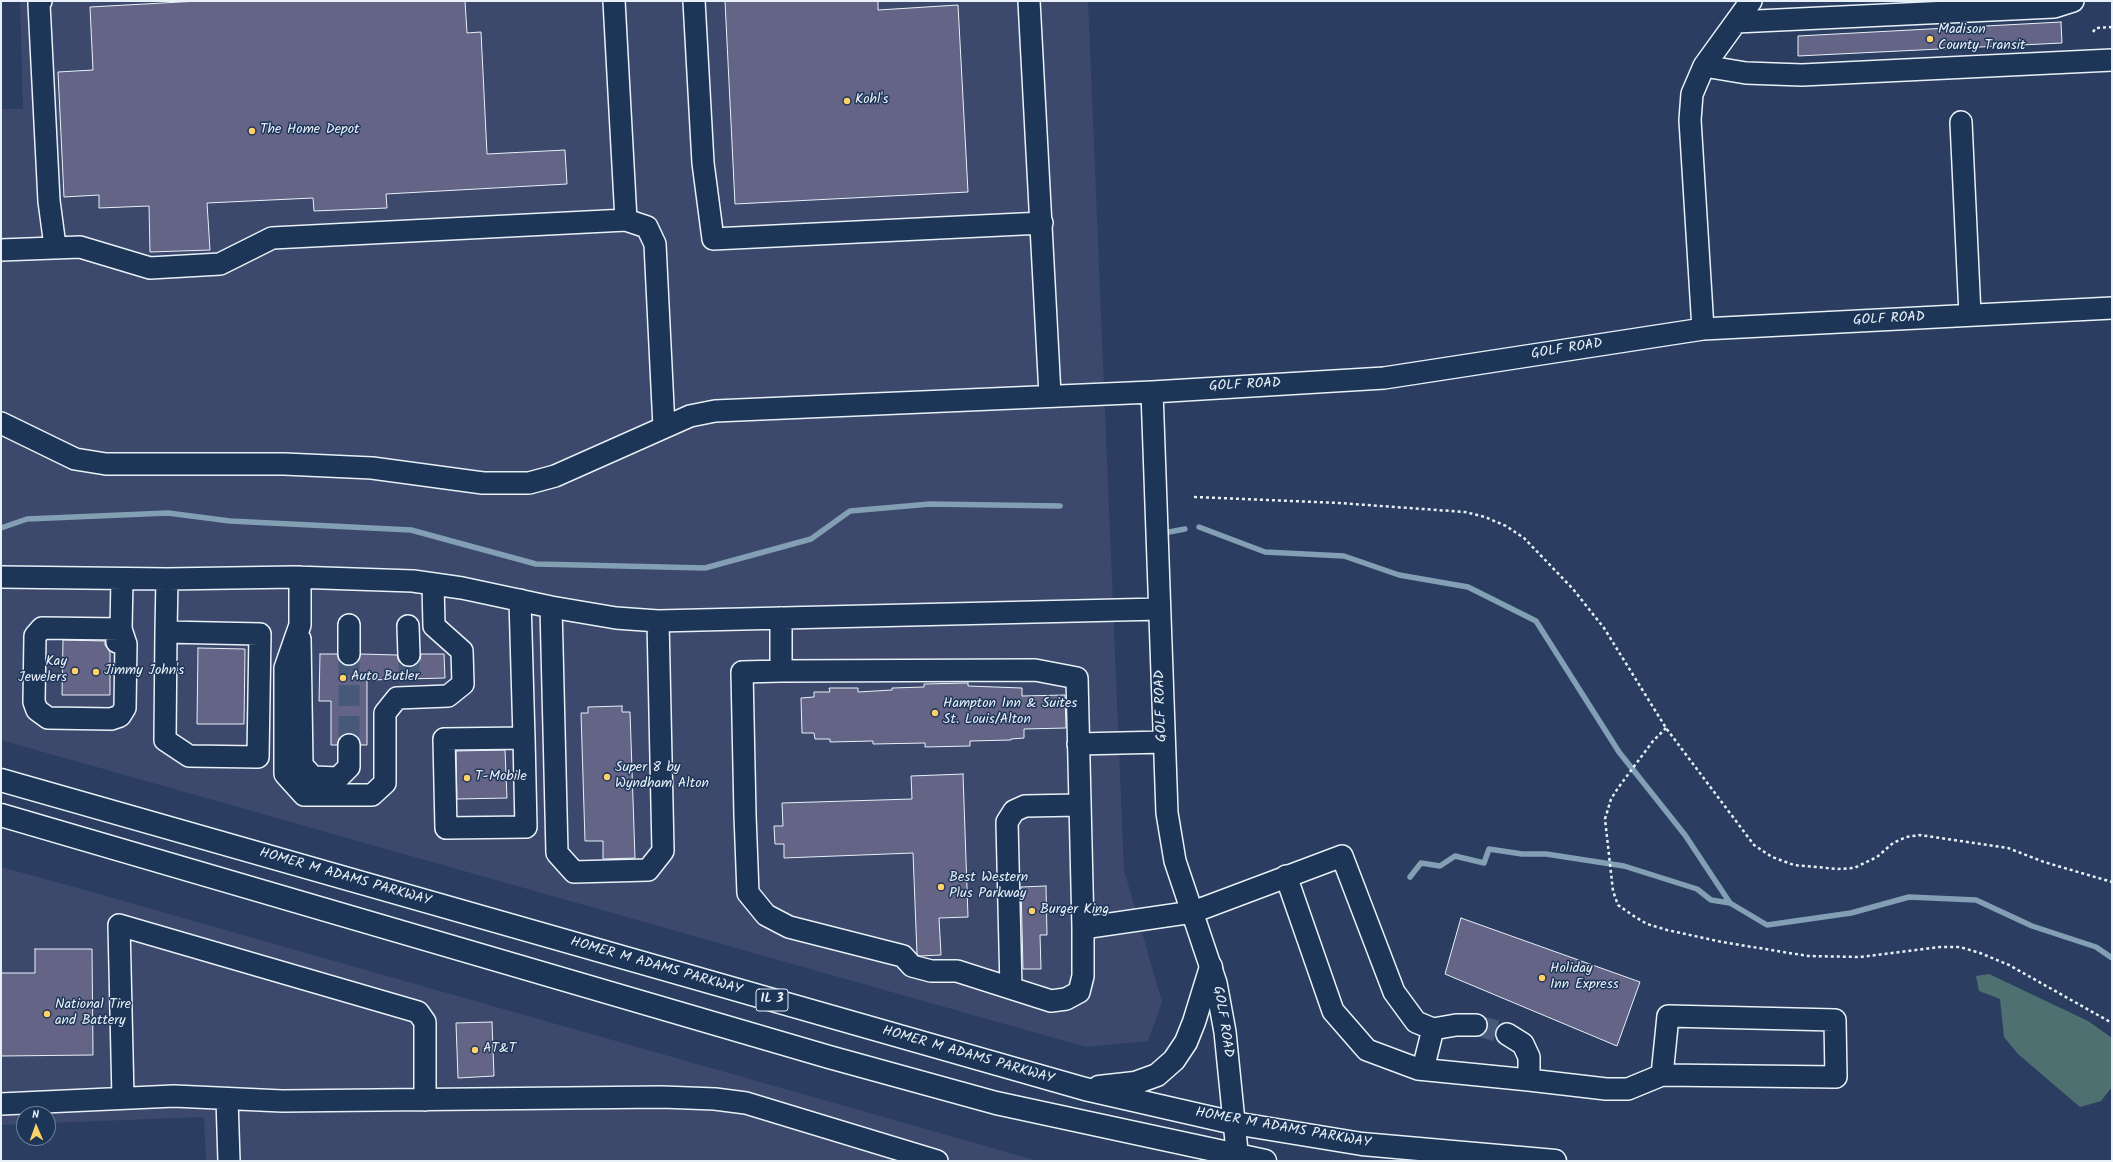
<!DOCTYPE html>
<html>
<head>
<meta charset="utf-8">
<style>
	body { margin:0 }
	#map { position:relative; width:2113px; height:1162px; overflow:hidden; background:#2b3e61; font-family:Kalam,sans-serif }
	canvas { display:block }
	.frame { position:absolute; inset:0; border:2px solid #e8f1f8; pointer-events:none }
	.north { position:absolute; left:16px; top:1106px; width:40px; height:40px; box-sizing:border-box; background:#1d3557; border:1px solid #6e8097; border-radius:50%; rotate:358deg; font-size:11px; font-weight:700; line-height:16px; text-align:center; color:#e8f1f8 }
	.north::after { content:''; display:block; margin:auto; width:14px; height:18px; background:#ffd166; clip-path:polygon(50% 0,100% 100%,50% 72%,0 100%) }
</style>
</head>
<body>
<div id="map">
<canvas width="2113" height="1162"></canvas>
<div class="frame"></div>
<div class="north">N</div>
</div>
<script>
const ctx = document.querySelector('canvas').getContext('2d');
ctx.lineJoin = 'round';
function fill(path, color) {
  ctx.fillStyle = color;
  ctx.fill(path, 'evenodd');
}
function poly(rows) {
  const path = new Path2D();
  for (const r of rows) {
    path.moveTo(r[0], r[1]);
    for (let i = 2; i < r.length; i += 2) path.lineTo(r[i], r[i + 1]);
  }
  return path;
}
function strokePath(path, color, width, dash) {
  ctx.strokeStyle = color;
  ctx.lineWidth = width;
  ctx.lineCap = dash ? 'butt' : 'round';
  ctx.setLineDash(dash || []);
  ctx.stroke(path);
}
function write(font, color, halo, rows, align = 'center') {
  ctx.font = font + ' Kalam,sans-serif';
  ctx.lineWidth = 3;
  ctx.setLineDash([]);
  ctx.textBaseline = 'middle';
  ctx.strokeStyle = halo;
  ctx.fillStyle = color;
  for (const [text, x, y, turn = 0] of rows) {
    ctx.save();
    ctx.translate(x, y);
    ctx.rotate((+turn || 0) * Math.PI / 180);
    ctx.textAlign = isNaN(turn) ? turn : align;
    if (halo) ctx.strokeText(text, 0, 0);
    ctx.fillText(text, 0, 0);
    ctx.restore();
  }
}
fill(poly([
	[20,1,1088,1,1124,870,1162,1002,1148,1041,1086,1047,1,740,1,109,23,109],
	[1,867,74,887,1038,1161,206,1161,204,1117,48,1123,48,1114,24,1114,24,1124,1,1125]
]), '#3c496c');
fill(poly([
	[1989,974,2088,1021,2112,1038,2112,1087,2101,1101,2080,1107,2018,1054,2004,1037,2000,999,1979,991,1976,976]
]), '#4f7070');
strokePath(poly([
	[1199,527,1265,552,1344,556,1399,575,1468,587,1536,621,1619,752,1685,835,1730,903,1767,925,1851,913,1909,897,1976,900,2032,926,2096,947,2112,958],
	[1,528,27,519,168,513,230,521,411,530,536,564,705,568,811,539,850,511,930,504,1060,506],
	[1169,532,1185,529],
	[1410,877,1421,863,1440,866,1455,856,1484,863,1489,849,1522,854,1546,854,1624,866,1697,889,1711,900,1730,903]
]), '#839fb4', 5.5);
const building = poly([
	[199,1,465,1,467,33,481,32,487,154,565,150,567,184,386,194,387,208,314,211,313,198,207,203,210,250,150,252,149,206,99,208,99,195,64,197,58,72,93,70,90,7,199,1],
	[725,1,878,1,878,10,958,5,968,192,735,204,725,1],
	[2061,22,2062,43,1798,56,1798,36,2061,22],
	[63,640,105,641,105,645,110,652,110,695,62,695,63,640],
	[198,648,245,649,244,724,197,724,198,648],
	[320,654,337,654,339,660,349,666,355,664,361,654,397,655,399,662,409,667,416,665,420,660,421,654,444,654,445,678,367,680,367,745,361,745,355,735,349,733,339,739,337,745,331,745,331,701,319,701,320,654],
	[968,683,968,686,1022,688,1022,696,1065,695,1066,728,1024,729,1024,738,1011,739,1011,740,970,741,970,746,925,747,925,743,873,744,873,741,830,742,830,739,815,739,814,733,802,733,801,698,814,697,814,692,830,692,829,688,858,688,858,692,892,690,892,688,924,687,924,684,968,683],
	[622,706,622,712,630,712,635,858,603,859,603,841,585,841,581,713,588,713,588,707,622,706],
	[505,750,507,798,457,799,456,751,505,750],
	[963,774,968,917,939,918,941,955,919,956,917,954,913,853,784,858,784,844,775,844,774,826,783,826,782,803,912,799,911,776,963,774],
	[1046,886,1047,935,1040,935,1041,969,1023,969,1021,887,1046,886],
	[1461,918,1640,982,1617,1046,1445,974,1461,918],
	[35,949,92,949,93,1055,1,1056,1,973,35,973,35,949],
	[492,1022,494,1076,458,1078,456,1023,492,1022]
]);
fill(building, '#646487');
strokePath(building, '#e8f1f8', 1);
strokePath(poly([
	[349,654,349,745],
	[409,655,409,679],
	[1476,1025,1507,1034]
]), '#475978', 21, [21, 10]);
const minor = poly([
	[41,1,39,4,49,201,55,246],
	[614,1,626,220],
	[694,1,703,163,713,239,1042,223],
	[1029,1,1050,395],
	[1736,22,2054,7,2073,1],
	[1704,66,1751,1],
	[1961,122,1970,315],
	[1,250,80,247,150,268,220,264,272,238,626,220,647,227,655,244,664,427],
	[1703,329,1690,120,1692,94,1704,66,1746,73,1802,75,2112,60],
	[1152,392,1167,813,1175,861,1216,983,1225,1032,1238,1161],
	[1,423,75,459,106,464,284,464,372,468,483,483,529,483,555,476,690,416,715,411,1152,392,1384,378,1703,329,2112,308],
	[1,577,167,579,294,577,413,581,462,588,551,607,616,618,658,621,1159,609],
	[300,577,300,625,285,668,285,774,304,795,372,795,385,783,385,713,397,698,448,696,463,684,462,651,434,626,433,584],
	[520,600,524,738,526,827,446,828,444,739,524,738],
	[551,607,557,853,574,872,648,870,663,851,658,621],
	[781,618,781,671,1035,670,1077,678,1083,928],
	[349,625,349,654],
	[408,626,409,655],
	[42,628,121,629,126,644,125,708,120,716,111,719,48,718,37,710,34,702,35,636,42,628],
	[166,632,260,634,258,757,189,756,165,740,166,632,167,579],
	[300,639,302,765,313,777,338,778,349,767,349,745],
	[117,642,121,629,122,579],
	[781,671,742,672,745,815,748,893,766,915,789,927,903,956,912,966,931,971,957,971,1051,1001,1066,999,1079,992,1083,976,1083,928,1193,912,1342,856,1394,992,1416,1022,1433,1029,1456,1025,1476,1025],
	[1078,744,1164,742],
	[1286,876,1333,1011,1367,1050,1418,1069,1529,1080],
	[1011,988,1007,822,1014,811,1025,806,1079,805],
	[1507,1034,1523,1044,1529,1057,1529,1080,1606,1089,1628,1089,1662,1075,1668,1016,1835,1020,1836,1077,1662,1075],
	[1423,1069,1433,1029],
	[123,1098,119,925,418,1012,425,1022,425,1100],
	[227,1099,229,1161],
	[1,1104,174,1096,282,1101,662,1097,715,1099,746,1103,937,1161]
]);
const major = poly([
	[1,780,1085,1089,1234,1123,1362,1144,1555,1161],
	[1,815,829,1057,996,1103,1265,1161],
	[1099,1087,1135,1083,1157,1075,1174,1060,1186,1042,1194,1022,1211,967]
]);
strokePath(minor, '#e8f1f8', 24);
strokePath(major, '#e8f1f8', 25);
strokePath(poly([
	[2093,32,2096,28,2112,27],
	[1194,497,1339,503,1465,512,1485,517,1506,526,1524,538,1573,589,1604,628,1666,728,1754,845,1772,857,1794,865,1838,869,1854,868,1877,857,1893,843,1906,837,1920,835,2008,848,2044,862,2112,882],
	[1666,728,1653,741,1618,788,1611,799,1605,819,1613,891,1618,905,1632,915,1647,924,1667,930,1722,942,1808,956,1860,957,1940,947,1960,947,1980,953,2009,965,2112,1023]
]), '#e8f1f8', 2.5, [3, 3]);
strokePath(minor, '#1d3557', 21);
strokePath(major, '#1d3557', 22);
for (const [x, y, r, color] of [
	[1930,39,4,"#ffd166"],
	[847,101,4,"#ffd166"],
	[252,131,4,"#ffd166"],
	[75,671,4,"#ffd166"],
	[96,672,4,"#ffd166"],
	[343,678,4,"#ffd166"],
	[935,713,4,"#ffd166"],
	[607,777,4,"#ffd166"],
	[467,778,4,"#ffd166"],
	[941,887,4,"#ffd166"],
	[1032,911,4,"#ffd166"],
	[1542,978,4,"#ffd166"],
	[47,1014,4,"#ffd166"],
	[475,1050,4,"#ffd166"]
]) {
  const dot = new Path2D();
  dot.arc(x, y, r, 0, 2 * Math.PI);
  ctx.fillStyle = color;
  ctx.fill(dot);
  strokePath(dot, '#1d3557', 1.5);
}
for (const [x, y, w] of [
	[772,1000,32]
]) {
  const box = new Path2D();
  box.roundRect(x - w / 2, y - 11, w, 22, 3);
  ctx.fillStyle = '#1d3557';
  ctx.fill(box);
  strokePath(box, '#e8f1f8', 1);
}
write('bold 13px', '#e8f1f8', null, [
	["IL 3",772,1000]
]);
write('14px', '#e8f1f8', '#1d3557', [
	["Madison",1938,31],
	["County Transit",1938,47],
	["Kohl's",855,101],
	["The Home Depot",260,131],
	["Kay",67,663,"right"],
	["Jewelers",67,679,"right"],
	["Jimmy John's",104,672],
	["Auto Butler",351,678],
	["Hampton Inn & Suites",943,705],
	["St. Louis/Alton",943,721],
	["Super 8 by",615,769],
	["Wyndham Alton",615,785],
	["T-Mobile",475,778],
	["Best Western",949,879],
	["Plus Parkway",949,895],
	["Burger King",1040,911],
	["Holiday",1550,970],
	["Inn Express",1550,986],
	["National Tire",55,1006],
	["and Battery",55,1022],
	["AT&T",483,1050]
], 'left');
write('14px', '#e8f1f8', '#1d3557', [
	["GOLF ROAD",1889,320,-3],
	["GOLF ROAD",1567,350,-9],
	["GOLF ROAD",1245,386,-3],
	["GOLF ROAD",1162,706,-92],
	["HOMER M ADAMS PARKWAY",345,878,16],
	["HOMER M ADAMS PARKWAY",656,967,16],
	["GOLF ROAD",1222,1022,81],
	["HOMER M ADAMS PARKWAY",968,1056,16],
	["HOMER M ADAMS PARKWAY",1283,1129,10]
]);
</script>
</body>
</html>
